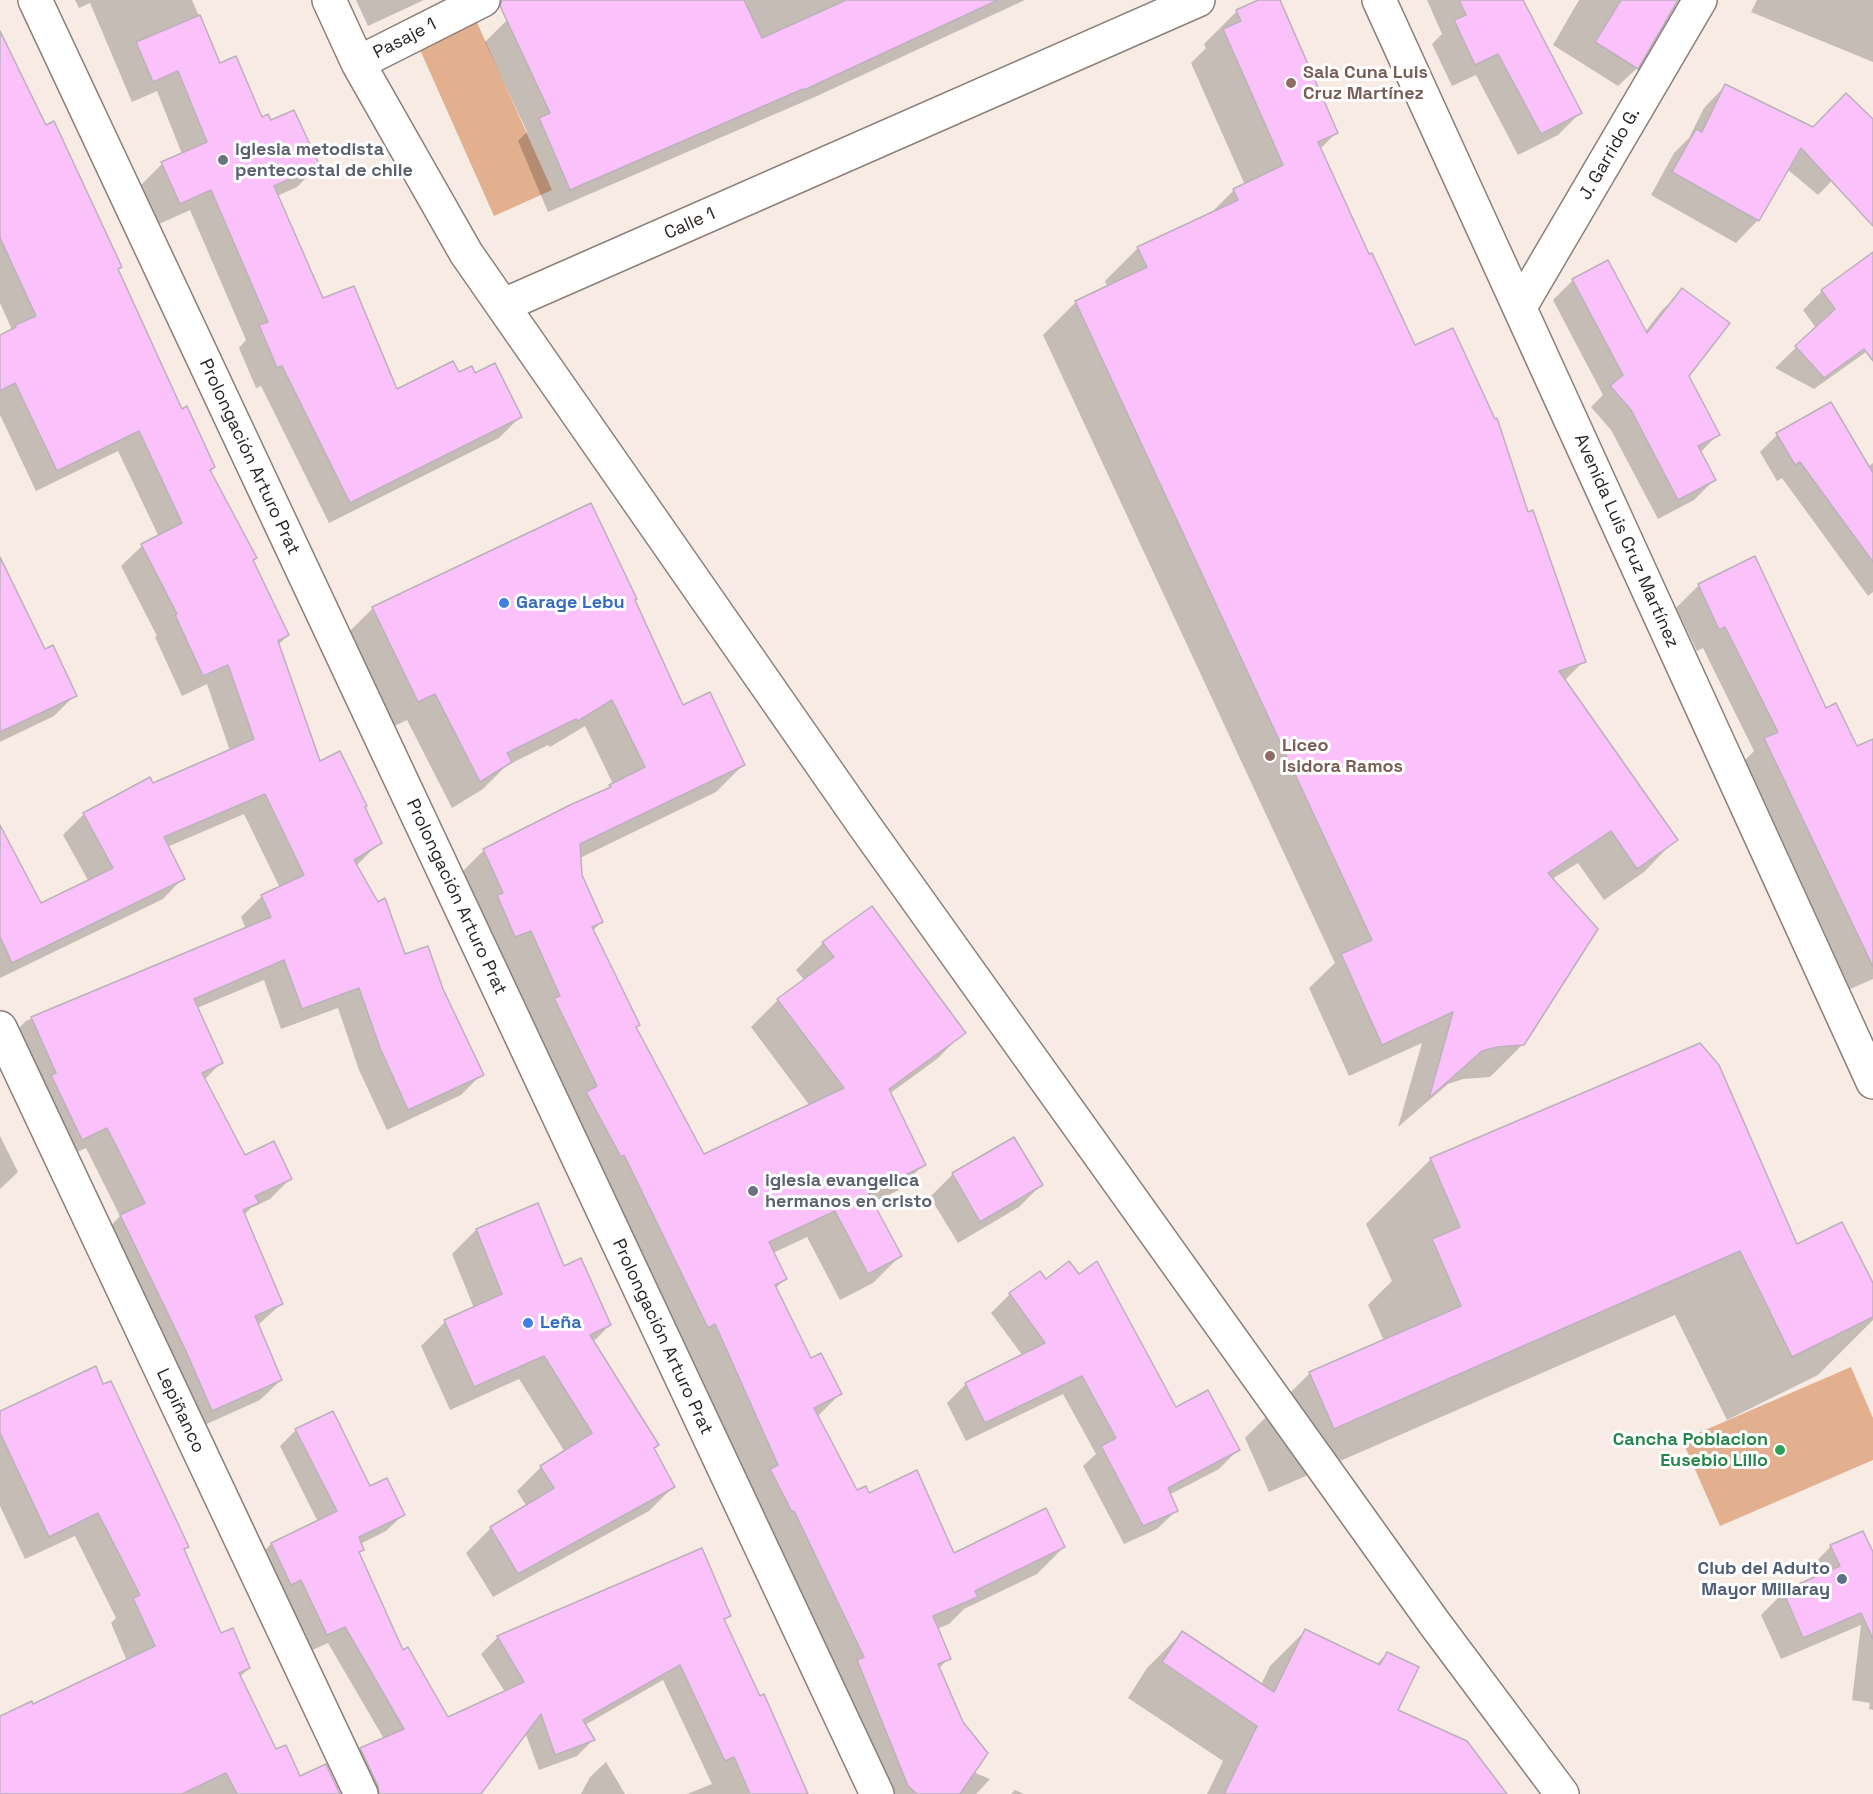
<!DOCTYPE html>
<html>
<head>
<meta charset="utf-8">
<style>
	body { margin:0 }
	canvas { display:block; background:#f7ebe3 }
</style>
</head>
<body>
<canvas width="1873" height="1794"></canvas>
<script>
const ctx = document.querySelector('canvas').getContext('2d');
ctx.lineJoin = 'round';
function fill(path, color) {
  ctx.fillStyle = color;
  ctx.fill(path, 'evenodd');
}
function poly(rows) {
  const path = new Path2D();
  for (const r of rows) {
    path.moveTo(r[0], r[1]);
    for (let i = 2; i < r.length; i += 2) path.lineTo(r[i], r[i + 1]);
  }
  return path;
}
function strokePath(path, color, width, dash) {
  ctx.strokeStyle = color;
  ctx.lineWidth = width;
  ctx.lineCap = dash ? 'butt' : 'round';
  ctx.setLineDash(dash || []);
  ctx.stroke(path);
}
function write(font, color, halo, rows, align = 'center') {
  ctx.font = font + ' "Space Grotesk",sans-serif';
  ctx.lineWidth = 6;
  ctx.setLineDash([]);
  ctx.textBaseline = 'middle';
  ctx.strokeStyle = halo;
  ctx.fillStyle = color;
  for (const [text, x, y, turn = 0] of rows) {
    ctx.save();
    ctx.translate(x, y);
    ctx.rotate((+turn || 0) * Math.PI / 180);
    ctx.textAlign = isNaN(turn) ? turn : align;
    if (halo) ctx.strokeText(text, 0, 0);
    ctx.fillText(text, 0, 0);
    ctx.restore();
  }
}
fill(poly([
	[475,18,552,190,494,216,417,43],
	[1851,1367,1873,1418,1873,1460,1720,1526,1682,1440]
]), '#e2af8f');
fill(poly([
	[75,0,192,0,220,65,261,119,271,122,318,166,297,187,277,196,322,300,396,391,458,374,474,375,520,417,499,438,329,523,261,386,256,388,239,348,246,340,190,210,159,224,141,185,162,164,182,154,157,91,132,102,90,3,79,8],
	[356,0,424,0,368,26],
	[550,0,1025,0,817,96,548,212,518,141,527,132,485,42,507,20],
	[1262,0,1278,0,1336,133,1320,149,1369,256,1414,347,1527,514,1584,661,1564,681,1676,839,1644,872,1604,900,1578,863,1552,879,1523,1044,1490,1077,1463,1079,1448,1084,1398,1127,1422,1043,1349,1076,1309,988,1335,963,1043,335,1076,302,1108,287,1105,281,1138,248,1209,215,1234,190,1245,185,1191,63,1206,48,1204,44,1237,11],
	[1427,0,1521,0,1580,113,1558,135,1518,155,1476,75,1452,86,1432,44,1442,34],
	[1579,0,1677,0,1636,69,1618,86,1553,45],
	[1757,0,1873,0,1873,62,1751,12],
	[0,34,45,127,121,267,117,270,181,411,214,467,209,471,288,635,278,645,319,763,363,808,380,842,356,866,404,956,442,989,482,1074,461,1095,387,1130,359,1070,338,1008,281,1029,264,980,197,1008,221,1063,204,1080,244,1157,291,1178,270,1199,251,1208,243,1216,281,1304,257,1326,281,1380,260,1400,191,1431,100,1237,120,1216,86,1148,60,1160,6,1041,26,1021,246,929,241,917,262,896,280,888,244,814,167,847,183,878,163,899,0,978,0,828,41,905,89,882,63,835,84,814,230,751,207,684,182,696,155,637,157,636,121,566,142,546,159,537,118,451,36,491,0,415,0,336,12,330,0,303],
	[1726,85,1790,152,1846,95,1873,121,1873,139,1818,195,1787,169,1758,220,1736,243,1651,195,1674,153,1689,138,1704,108],
	[1873,265,1873,347,1814,389,1775,368,1816,328,1803,310,1822,291],
	[1573,280,1645,332,1662,310,1683,290,1688,376,1718,434,1700,453,1714,480,1694,500,1658,519,1611,430,1591,407,1603,395,1553,300],
	[1777,435,1867,467,1873,463,1873,592,1868,596,1782,478,1777,481,1760,452],
	[1755,558,1826,710,1857,748,1873,741,1873,979,1848,990,1823,937,1825,934,1743,762,1754,751,1703,648,1697,651,1676,608,1699,585],
	[0,567,44,651,75,695,54,716,0,742],
	[633,600,682,707,743,765,716,792,580,858,581,875,601,922,593,931,635,1028,704,1156,810,1106,751,1027,778,1000,805,981,796,970,823,943,964,1032,937,1059,889,1094,924,1164,897,1191,872,1203,900,1256,873,1283,840,1300,807,1237,773,1253,786,1278,775,1289,811,1360,840,1394,817,1417,856,1492,868,1495,953,1555,1064,1547,1037,1574,964,1609,949,1624,937,1629,949,1658,939,1668,973,1772,990,1779,976,1794,874,1794,751,1490,688,1350,680,1354,528,1027,533,1022,503,957,488,963,457,877,484,850,605,791,613,784,585,726,550,747,548,745,506,766,483,789,452,808,407,720,390,728,346,635,373,608],
	[0,1136,18,1172,0,1189],
	[1013,1139,1041,1185,1019,1207,958,1243,930,1197,953,1174],
	[1431,1159,1873,1290,1873,1320,1818,1375,1727,1420,1675,1315,1269,1492,1245,1438,1310,1373,1384,1341,1368,1305,1392,1281,1366,1224],
	[476,1230,563,1268,610,1325,593,1342,657,1445,653,1449,673,1487,649,1511,493,1597,466,1553,490,1529,527,1507,517,1491,541,1467,565,1452,519,1379,450,1410,421,1346,445,1322,474,1308,452,1254],
	[1040,1273,1176,1409,1238,1450,1219,1469,1169,1495,1176,1511,1157,1529,1124,1544,1083,1466,1096,1454,1063,1394,966,1441,947,1403,966,1384,1023,1356,991,1313,1010,1294],
	[0,1412,187,1546,183,1551,220,1635,249,1668,240,1677,275,1751,299,1778,339,1794,0,1794,0,1717,32,1706,127,1661,111,1623,116,1618,75,1536,25,1559,0,1506],
	[296,1430,403,1515,386,1531,360,1544,363,1550,358,1554,403,1652,447,1719,505,1692,481,1654,498,1637,701,1550,729,1615,723,1621,807,1794,687,1794,712,1784,663,1680,585,1725,593,1740,577,1756,539,1770,525,1732,479,1794,358,1794,345,1766,361,1750,384,1739,328,1643,310,1651,255,1561,271,1544,318,1522,280,1446],
	[1831,1546,1873,1550,1873,1710,1869,1709,1870,1703,1852,1700,1861,1625,1781,1659,1761,1615,1784,1592,1814,1579,1809,1569],
	[1305,1631,1376,1665,1387,1653,1396,1711,1505,1794,1207,1794,1223,1761,1128,1698,1147,1668,1182,1633,1261,1685,1270,1666],
	[606,1762,625,1794,581,1794,590,1777],
	[1015,1790,1024,1794,1011,1794]
]), '#0003');
const building = poly([
	[502,0,744,0,762,38,846,0,998,0,804,90,803,89,570,190,539,118,550,113,500,6,502,0],
	[1258,0,1280,0,1338,133,1318,142,1369,254,1372,253,1415,345,1453,328,1495,419,1497,418,1528,512,1533,510,1586,662,1559,671,1678,840,1637,869,1611,831,1548,873,1598,929,1524,1045,1497,1047,1482,1051,1429,1098,1453,1012,1382,1045,1341,954,1372,940,1075,301,1147,267,1137,247,1238,200,1233,189,1283,165,1223,29,1241,21,1236,10,1258,0],
	[1459,0,1523,0,1582,113,1541,134,1498,54,1475,65,1454,20,1466,15,1459,0],
	[1621,0,1678,0,1638,69,1595,42,1621,0],
	[200,15,220,63,236,56,262,117,268,114,271,120,294,110,320,166,274,186,323,298,354,286,397,389,453,361,459,372,472,366,475,373,495,363,522,417,350,503,282,366,277,368,259,325,268,322,211,190,180,204,161,162,207,142,178,71,153,82,136,42,200,15],
	[0,31,46,125,54,121,122,267,118,269,182,409,187,406,215,467,210,470,257,558,253,560,289,635,278,641,320,761,340,751,367,806,365,807,382,843,354,860,378,902,385,898,405,954,428,946,443,989,484,1075,408,1110,380,1048,359,988,302,1009,284,960,194,999,223,1063,202,1073,245,1155,274,1141,292,1179,255,1196,259,1203,243,1210,283,1304,255,1316,282,1380,212,1411,185,1349,120,1215,145,1203,107,1128,82,1140,51,1075,56,1073,31,1017,271,917,261,895,304,875,265,794,164,837,185,879,12,963,0,937,0,825,41,903,113,868,83,813,150,777,153,783,254,739,228,665,203,676,175,615,177,614,141,544,182,523,139,431,57,471,15,383,0,391,0,335,16,327,15,325,36,316,0,238,0,31],
	[1725,84,1813,127,1846,93,1873,119,1873,226,1801,148,1759,221,1672,172,1696,129,1702,132,1725,84],
	[1873,252,1873,361,1864,349,1824,378,1795,346,1835,309,1821,290,1873,252],
	[1608,260,1647,333,1682,288,1730,323,1689,376,1720,435,1698,446,1716,480,1678,500,1631,410,1610,386,1623,375,1572,279,1608,260],
	[1831,402,1873,473,1873,562,1800,462,1795,465,1776,433,1831,402],
	[591,503,637,599,635,600,683,705,710,692,745,765,580,844,582,875,603,922,592,927,640,1025,636,1027,704,1154,844,1088,777,999,834,957,822,942,872,906,966,1033,889,1089,926,1165,868,1193,902,1256,868,1274,835,1211,769,1242,787,1279,775,1285,811,1358,821,1353,842,1394,814,1408,857,1490,866,1486,869,1493,917,1470,954,1553,1046,1508,1065,1547,975,1591,978,1597,933,1616,951,1659,938,1664,963,1722,988,1753,960,1794,917,1794,908,1786,857,1660,864,1657,794,1511,792,1512,770,1469,778,1465,715,1324,708,1328,624,1155,621,1157,586,1092,597,1086,554,998,560,996,531,931,515,937,497,895,503,893,483,849,572,804,611,787,609,785,645,767,612,700,578,721,576,719,507,753,512,762,480,782,435,694,418,702,372,607,591,503],
	[1755,556,1826,708,1836,703,1857,746,1873,739,1873,967,1764,738,1778,732,1725,627,1719,630,1698,584,1755,556],
	[0,557,45,649,53,645,77,696,0,732,0,557],
	[1700,1043,1719,1065,1797,1244,1842,1222,1873,1283,1873,1317,1792,1357,1740,1251,1334,1429,1309,1372,1461,1306,1432,1239,1460,1227,1430,1158,1700,1043],
	[1014,1137,1043,1185,980,1222,952,1173,1014,1137],
	[538,1203,564,1266,581,1258,611,1325,590,1335,659,1445,654,1448,675,1487,518,1574,490,1527,554,1488,540,1466,592,1433,544,1356,474,1387,444,1320,502,1294,476,1229,538,1203],
	[1069,1261,1079,1274,1097,1261,1176,1407,1208,1390,1240,1450,1168,1488,1178,1511,1143,1526,1101,1446,1116,1438,1082,1376,985,1423,965,1383,1045,1343,1009,1293,1040,1271,1046,1279,1069,1261],
	[96,1366,103,1384,111,1381,189,1547,184,1549,221,1633,233,1628,250,1668,239,1673,276,1749,286,1745,300,1776,326,1764,340,1794,237,1794,226,1773,182,1794,0,1794,0,1716,32,1701,33,1704,155,1646,133,1598,140,1595,98,1513,49,1537,0,1433,0,1411,96,1366],
	[333,1411,370,1486,387,1478,405,1515,359,1537,364,1550,359,1552,403,1650,408,1647,448,1717,524,1682,497,1636,702,1548,731,1616,724,1619,760,1696,764,1694,808,1794,750,1794,734,1757,725,1761,680,1665,583,1720,595,1740,555,1755,541,1714,481,1794,379,1794,378,1786,360,1748,404,1729,345,1627,327,1635,301,1580,291,1585,271,1543,337,1511,295,1429,333,1411],
	[1863,1531,1873,1552,1873,1639,1861,1613,1803,1638,1783,1591,1840,1566,1830,1545,1863,1531],
	[1305,1629,1380,1665,1387,1652,1419,1667,1398,1710,1467,1741,1507,1794,1224,1794,1257,1726,1162,1662,1182,1631,1274,1692,1305,1629]
]);
fill(building, '#fbc1fb');
strokePath(building, '#bbb1bb', 1.5);
const minor = poly([
	[35,0,877,1794],
	[329,0,358,63,466,253,864,825,1435,1624,1562,1794],
	[358,63,483,0],
	[504,305,1198,0],
	[1520,307,1700,0],
	[0,1028,361,1794]
]);
const tertiary = poly([
	[1379,0,1873,1082]
]);
strokePath(minor, '#8b8079', 36);
strokePath(tertiary, '#8b8079', 36);
strokePath(minor, '#fff', 33);
strokePath(tertiary, '#fff', 33);
for (const [x, y, r, color] of [
	[1291,83,6,"#8d6e63"],
	[223,160,6,"#6b7280"],
	[504,603,6,"#3f7fe0"],
	[1270,756,6,"#8d6e63"],
	[753,1191,6,"#6b7280"],
	[528,1323,6,"#3f7fe0"],
	[1780,1450,6,"#2e9e5b"],
	[1842,1579,6,"#5c6f8a"]
]) {
  const dot = new Path2D();
  dot.arc(x, y, r, 0, 2 * Math.PI);
  ctx.fillStyle = color;
  ctx.fill(dot);
  strokePath(dot, '#fff', 2);
}
write('18px', '#2a2522', '#fff', [
	["Pasaje 1",405,39,-27],
	["J. Garrido G.",1610,154,-60],
	["Calle 1",690,224,-24],
	["Prolongación Arturo Prat",249,457,65],
	["Avenida Luis Cruz Martínez",1626,541,66],
	["Prolongación Arturo Prat",456,897,65],
	["Prolongación Arturo Prat",662,1337,65],
	["Lepiñanco",180,1411,65]
]);
write('bold 18px', '#785e54', '#fff', [
	["Sala Cuna Luis",1303,73],
	["Cruz Martínez",1303,94],
	["Liceo",1282,746],
	["Isidora Ramos",1282,767]
], 'left');
write('bold 18px', '#5b616d', '#fff', [
	["iglesia metodista",235,150],
	["pentecostal de chile",235,171],
	["iglesia evangelica",765,1181],
	["hermanos en cristo",765,1202]
], 'left');
write('bold 18px', '#366cbe', '#fff', [
	["Garage Lebu",516,603],
	["Leña",540,1323]
], 'left');
write('bold 18px', '#27864d', '#fff', [
	["Cancha Poblacion",1768,1440],
	["Eusebio Lillo",1768,1461]
], 'right');
write('bold 18px', '#4e5e75', '#fff', [
	["Club del Adulto",1830,1569],
	["Mayor Millaray",1830,1590]
], 'right');
</script>
</body>
</html>
